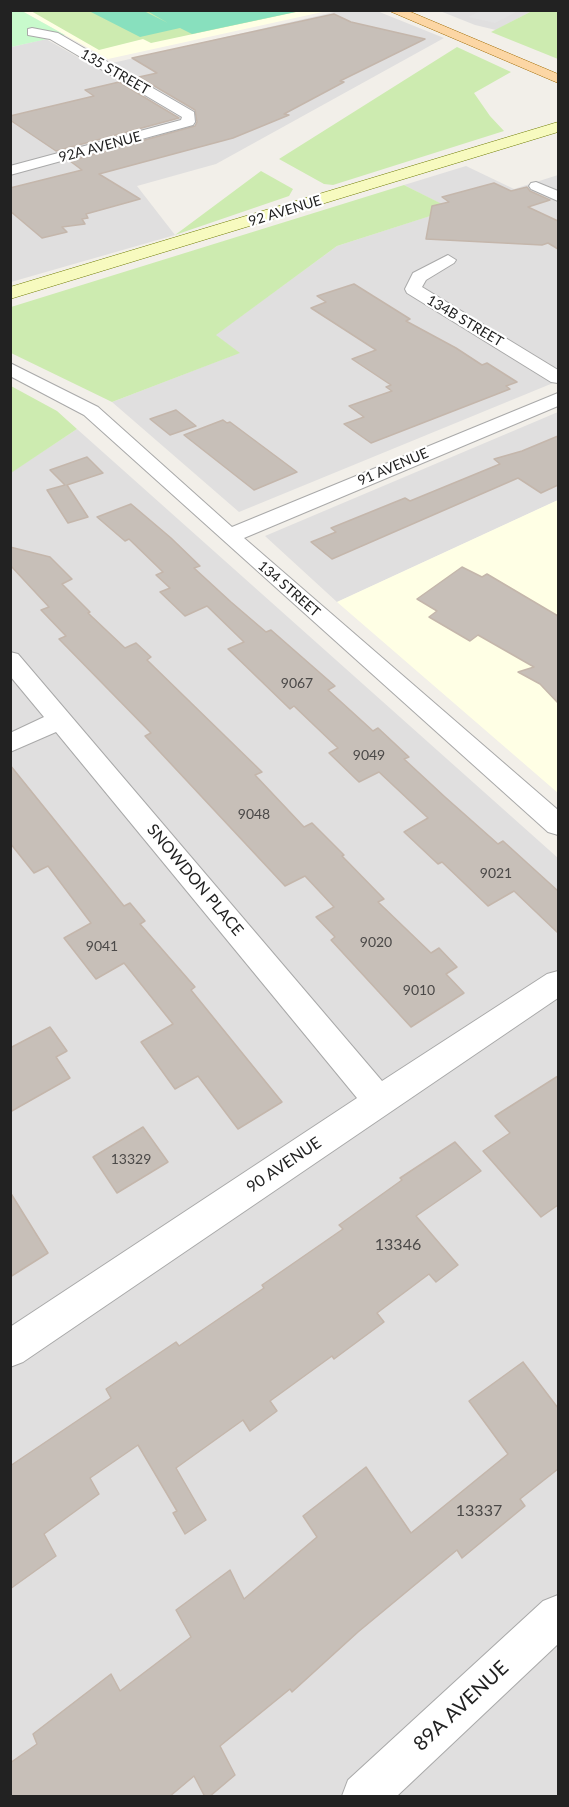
<!DOCTYPE html>
<html>
<head>
<meta charset="utf-8">
<style>
	body { margin:0 }
	#map { position:relative; width:569px; height:1807px; overflow:hidden; background:#f2efe9; font-family:Lato,sans-serif }
	canvas { display:block }
	.frame { position:absolute; inset:0; border:12px solid #222; pointer-events:none }
</style>
</head>
<body>
<div id="map">
<canvas width="569" height="1807"></canvas>
<div class="frame"></div>
</div>
<script>
const ctx = document.querySelector('canvas').getContext('2d');
ctx.lineJoin = 'round';
function fill(path, color) {
  ctx.fillStyle = color;
  ctx.fill(path, 'evenodd');
}
function poly(rows) {
  const path = new Path2D();
  for (const r of rows) {
    path.moveTo(r[0], r[1]);
    for (let i = 2; i < r.length; i += 2) path.lineTo(r[i], r[i + 1]);
  }
  return path;
}
function strokePath(path, color, width, dash) {
  ctx.strokeStyle = color;
  ctx.lineWidth = width;
  ctx.lineCap = dash ? 'butt' : 'round';
  ctx.setLineDash(dash || []);
  ctx.stroke(path);
}
function write(font, color, halo, rows, align = 'center') {
  ctx.font = font + ' Lato,sans-serif';
  ctx.lineWidth = 4.5;
  ctx.setLineDash([]);
  ctx.textBaseline = 'middle';
  ctx.strokeStyle = halo;
  ctx.fillStyle = color;
  for (const [text, x, y, turn = 0] of rows) {
    ctx.save();
    ctx.translate(x, y);
    ctx.rotate((+turn || 0) * Math.PI / 180);
    ctx.textAlign = isNaN(turn) ? turn : align;
    if (halo) ctx.strokeText(text, 0, 0);
    ctx.fillText(text, 0, 0);
    ctx.restore();
  }
}
fill(poly([
	[343,10,377,11,444,38,216,164,137,186,175,235,11,282,11,47,46,39,95,67],
	[440,11,532,11,496,30,475,25],
	[466,166,514,189,558,175,558,381,239,512,112,402,239,353,215,335,337,246,451,209,404,185],
	[558,412,558,500,337,602,265,536],
	[77,429,558,858,558,1796,11,1796,10,473]
]), '#e0dfdf');
fill(poly([
	[22,11,327,11,108,59],
	[558,500,558,793,337,602]
]), '#ffffe5');
fill(poly([
	[31,11,301,11,151,43,143,39,99,50],
	[532,11,558,11,558,59,491,32],
	[457,47,511,72,474,93,490,116,504,131,333,185,324,184,279,159],
	[261,171,293,189,289,196,175,235],
	[404,185,452,209,337,246,216,335,240,353,112,402,11,353,11,307],
	[11,386,57,411,77,429,11,473]
]), '#cdebb0');
fill(poly([
	[10,11,22,11,65,35,11,47]
]), '#c8facc');
fill(poly([
	[89,11,144,11,168,23,147,11,300,11,192,34,180,28,140,37]
]), '#88e0be');
fill(poly([
	[481,11,481,10,518,11,495,23,468,17]
]), '#e2e2e2');
const building = poly([
	[334,14,351,22,425,39,340,81,344,82,284,114,289,115,233,138,99,174,140,199,86,214,88,218,82,219,85,224,62,227,67,232,42,238,10,211,10,188,82,170,70,161,195,126,197,122,195,110,139,77,157,73,132,58,334,14],
	[119,82,179,118,56,151,10,120,10,116,94,96,85,90,119,82],
	[494,183,511,191,527,187,530,191,550,200,528,207,558,221,558,249,548,243,542,245,426,239,432,206,449,202,442,197,494,183],
	[354,284,410,319,406,321,456,348,482,365,487,363,517,382,506,386,510,389,371,443,344,424,364,417,349,406,392,391,386,387,391,385,352,359,376,350,311,308,326,302,317,296,354,284],
	[176,410,196,426,170,435,150,419,176,410],
	[223,420,227,423,230,422,297,472,254,490,184,435,223,420],
	[558,436,558,485,541,493,518,478,332,559,311,542,336,532,331,528,405,498,410,501,500,464,494,459,522,451,558,436],
	[87,457,103,473,67,485,88,517,68,523,47,490,65,485,50,470,87,457],
	[131,504,171,538,200,566,194,568,231,602,266,632,271,630,335,686,328,690,373,731,378,728,409,757,404,759,445,797,498,844,503,841,558,891,558,933,514,891,488,906,442,862,438,864,404,832,428,818,379,772,359,782,329,753,338,748,294,706,290,709,228,649,244,642,207,606,185,616,160,592,170,588,156,575,163,572,129,539,125,541,97,517,131,504],
	[10,547,50,557,72,579,62,584,90,612,88,613,125,648,136,643,151,657,147,660,262,772,255,775,304,827,312,823,344,855,342,856,384,899,378,902,431,953,439,948,457,967,446,974,464,993,411,1027,331,940,335,937,316,917,334,907,305,876,285,886,145,736,151,733,59,639,66,636,41,610,49,607,10,565,10,547],
	[462,567,482,577,487,574,558,616,558,703,540,684,518,672,534,667,478,635,470,641,429,617,437,611,417,599,462,567],
	[10,765,124,906,130,903,145,921,140,924,195,987,191,990,282,1102,238,1129,198,1076,175,1089,141,1042,173,1024,124,963,96,979,64,938,91,923,48,866,34,873,10,843,10,765],
	[50,1027,67,1051,56,1057,70,1078,10,1112,10,1048,50,1027],
	[558,1076,558,1205,541,1217,483,1151,510,1133,495,1116,558,1076],
	[143,1127,168,1162,117,1193,93,1157,143,1127],
	[455,1142,481,1171,416,1216,458,1265,436,1282,429,1274,377,1313,384,1322,334,1359,332,1356,270,1401,277,1411,250,1431,243,1420,176,1468,206,1520,185,1534,173,1513,177,1511,138,1445,90,1478,99,1494,44,1534,56,1556,10,1589,10,1466,111,1398,106,1389,176,1342,179,1346,264,1288,262,1285,343,1229,339,1225,402,1180,400,1178,455,1142],
	[10,1192,48,1253,10,1277,10,1192],
	[523,1362,558,1408,558,1469,520,1499,525,1506,462,1558,457,1550,358,1632,292,1692,290,1689,220,1746,235,1775,209,1797,205,1797,194,1776,169,1797,10,1797,10,1763,37,1744,33,1734,111,1674,120,1691,191,1637,176,1610,230,1570,244,1599,317,1537,303,1516,366,1467,411,1533,508,1454,469,1401,523,1362]
]);
fill(building, '#c7bfb8');
strokePath(building, '#c4b6ab', 1.5);
const minor = poly([
	[32,28,58,33,194,112,195,122,193,125,10,175,10,166,181,120,182,117,50,39,28,35,28,29,32,28],
	[536,182,558,191,558,201,531,189,529,186,531,183,536,182],
	[448,255,456,260,454,263,426,280,422,287,558,370,558,383,551,382,407,293,405,289,413,273,448,255],
	[10,363,98,407,232,527,558,393,558,406,244,538,558,810,558,835,548,832,84,415,10,376,10,363],
	[10,652,18,654,382,1081,547,974,558,971,558,998,23,1362,10,1367,10,1327,357,1098,56,732,10,752,10,733,44,717,10,676,10,652],
	[558,1595,558,1644,397,1796,342,1796,348,1780,543,1601,558,1595]
]);
const secondary = poly([
	[558,122,558,132,10,299,10,287,558,122]
]);
const primary = poly([
	[387,10,406,10,558,74,558,83,387,10]
]);
strokePath(minor, '#a9a9a9', 2);
strokePath(secondary, '#707d05', 1);
strokePath(primary, '#a06b00', 1);
fill(minor, '#fff');
fill(secondary, '#f7fabf');
fill(primary, '#fcd6a4');
write('14px', '#222', '#fff', [
	["135 STREET",115,72,30],
	["92A AVENUE",100,147,-15],
	["92 AVENUE",285,211,-17],
	["134B STREET",465,321,31],
	["91 AVENUE",393,467,-23],
	["134 STREET",289,589,41]
]);
write('14px', '#4b4948', null, [
	["9067",297,683],
	["9049",369,755],
	["9048",254,814],
	["9021",496,873],
	["9020",376,942],
	["9041",102,946],
	["9010",419,990],
	["13329",131,1159]
]);
write('16px', '#222', '#fff', [
	["SNOWDON PLACE",195,880,50],
	["90 AVENUE",284,1165,-34]
]);
write('16px', '#4b4948', null, [
	["13346",398,1245],
	["13337",479,1511]
]);
write('20px', '#222', '#fff', [
	["89A AVENUE",461,1706,-43]
]);
</script>
</body>
</html>
